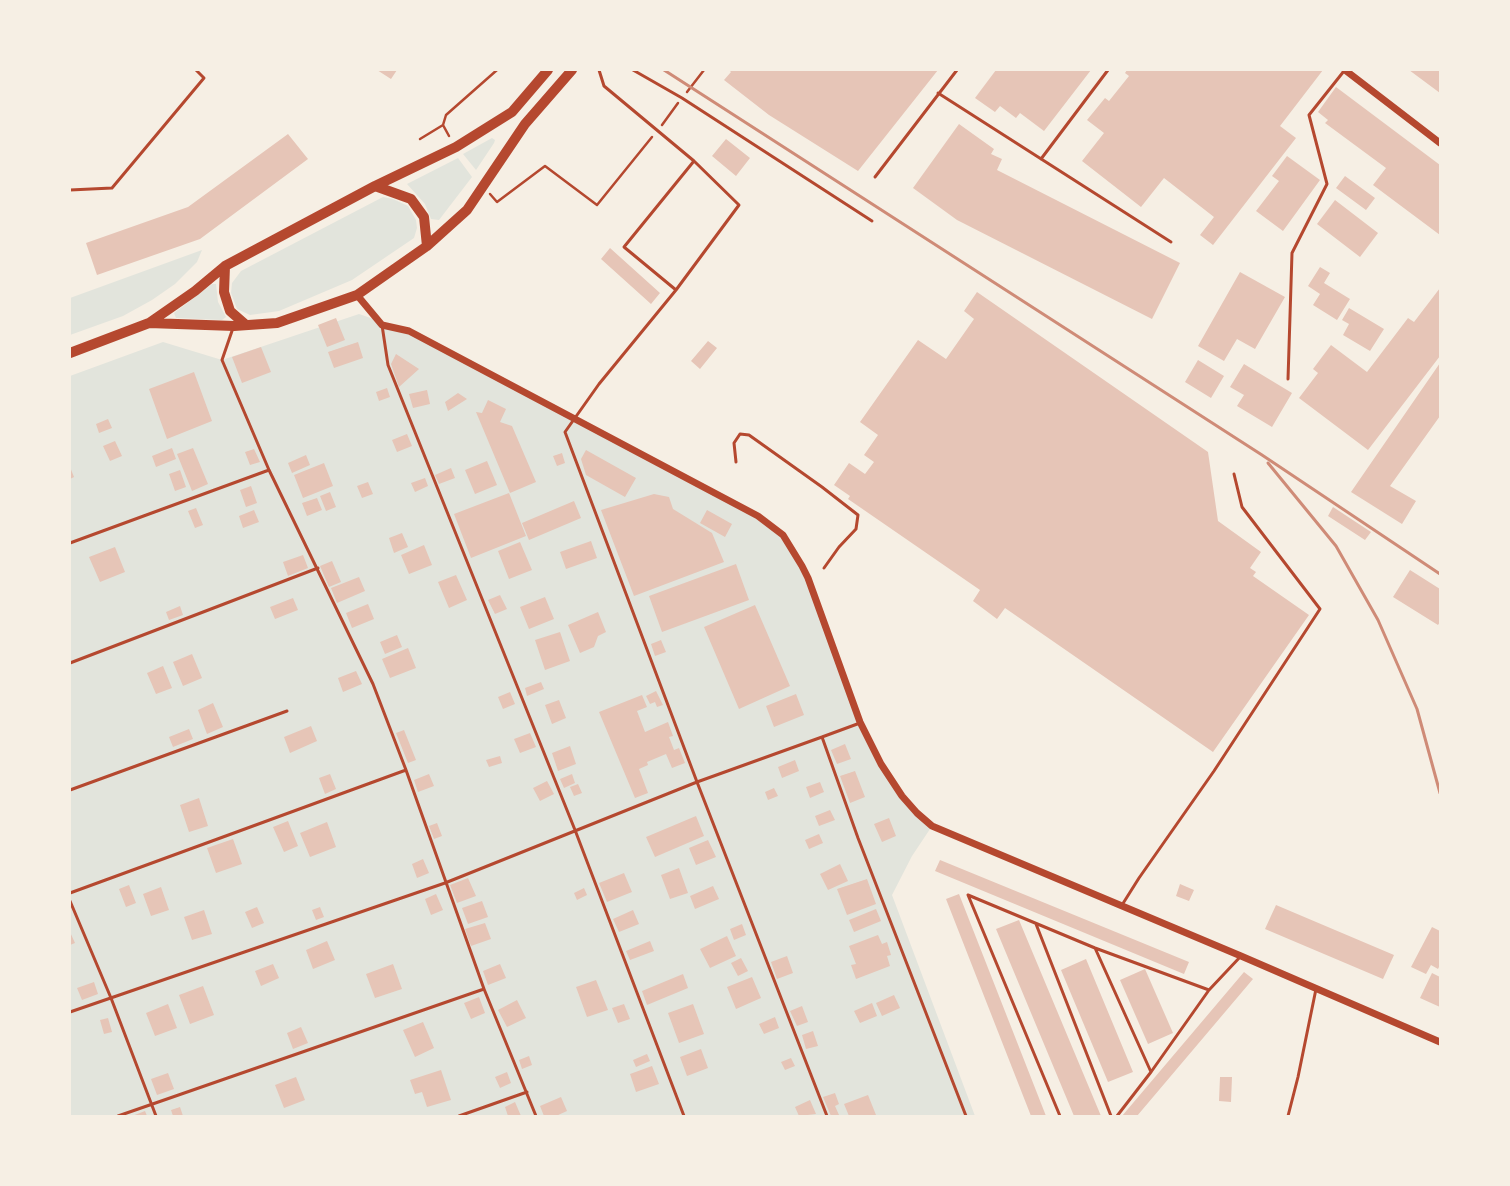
<!DOCTYPE html>
<html>
<head>
<meta charset="utf-8">
<style>
	body { margin:0 }
	#map { position:relative; width:1510px; height:1186px; overflow:hidden; background:#f6efe4; font-family:"Noto Serif",serif }
	canvas { display:block }
	.frame { position:absolute; inset:0; border:71px solid #f6efe4; pointer-events:none }
</style>
</head>
<body>
<div id="map">
<canvas width="1510" height="1186"></canvas>
<div class="frame"></div>
</div>
<script>
const ctx = document.querySelector('canvas').getContext('2d');
ctx.lineJoin = 'round';
function fill(path, color) {
  ctx.fillStyle = color;
  ctx.fill(path, 'evenodd');
}
function poly(rows) {
  const path = new Path2D();
  for (const r of rows) {
    path.moveTo(r[0], r[1]);
    for (let i = 2; i < r.length; i += 2) path.lineTo(r[i], r[i + 1]);
  }
  return path;
}
function strokePath(path, color, width, dash) {
  ctx.strokeStyle = color;
  ctx.lineWidth = width;
  ctx.lineCap = dash ? 'butt' : 'round';
  ctx.setLineDash(dash || []);
  ctx.stroke(path);
}
fill(poly([
	[492,138,495,140,494,143,476,170,463,154],
	[458,158,472,177,439,220,431,219,425,204,407,184],
	[383,197,393,199,408,206,416,220,417,228,414,238,352,280,279,311,250,315,237,309,231,293,232,283,241,271],
	[202,250,197,262,175,284,152,300,123,316,70,335,70,298],
	[212,284,216,284,218,302,226,317,222,320,176,318,174,313],
	[359,314,409,331,700,484,783,535,802,566,860,722,902,796,932,826,912,856,892,895,975,1116,70,1116,70,376,163,342,222,360]
]), '#e2e4dc');
fill(poly([
	[377,70,397,70,391,79],
	[729,70,938,70,858,171,769,115,724,80,731,72],
	[996,70,1056,71,1091,70,1044,131,1020,113,1016,118,1000,106,995,112,975,98],
	[1127,70,1323,70,1280,126,1296,138,1213,245,1200,235,1214,217,1164,178,1141,207,1082,161,1104,133,1087,120,1105,98,1109,101,1129,76,1125,73],
	[1409,70,1440,70,1440,93],
	[1336,87,1440,165,1440,235,1373,185,1386,168,1325,123,1328,120,1318,112],
	[959,124,994,149,991,154,1002,159,997,170,1180,263,1152,319,957,220,913,188],
	[288,134,308,159,200,239,97,275,86,243,188,207],
	[726,139,750,158,736,176,712,156],
	[1287,156,1320,180,1283,231,1256,211,1279,181,1272,176],
	[1345,176,1375,198,1366,210,1336,188],
	[1335,200,1378,233,1360,257,1317,224],
	[610,248,660,293,651,304,601,259],
	[1320,267,1330,273,1324,283,1350,299,1337,320,1313,305,1320,294,1308,286],
	[1240,272,1285,297,1255,349,1237,339,1224,361,1198,346],
	[1440,288,1440,356,1368,450,1299,398,1318,373,1313,369,1331,345,1367,372,1408,318,1414,322],
	[977,292,1208,452,1218,521,1261,552,1250,568,1256,572,1253,576,1309,615,1213,752,1005,608,997,619,973,601,980,590,848,499,850,496,834,485,849,463,865,474,874,462,864,455,878,435,860,422,918,340,946,359,974,319,964,311],
	[1349,308,1384,329,1370,351,1343,335,1349,324,1342,320],
	[336,318,345,340,327,347,318,325],
	[708,341,717,348,700,369,691,361],
	[358,342,363,358,334,368,328,352],
	[261,347,271,372,242,383,232,357],
	[396,354,419,369,399,387,391,364],
	[1198,360,1224,376,1211,398,1185,382],
	[1440,363,1440,416,1390,486,1416,501,1402,524,1351,492],
	[1244,364,1292,393,1272,427,1237,406,1244,395,1230,387],
	[194,372,212,421,167,439,149,389],
	[387,388,390,397,379,401,376,392],
	[427,390,430,404,413,408,409,394],
	[458,393,467,399,448,411,445,402],
	[488,400,506,409,500,422,512,426,536,482,510,493,476,412,482,413],
	[108,419,112,428,99,433,96,424],
	[407,434,412,446,397,452,392,440],
	[115,441,122,456,110,461,103,446],
	[172,448,176,459,156,467,152,456],
	[193,448,208,484,192,491,177,454],
	[254,449,260,462,250,465,245,452],
	[586,450,636,478,625,497,586,475,581,459],
	[562,453,565,463,557,466,553,456],
	[306,455,310,465,292,473,288,463],
	[487,461,497,485,475,494,465,470],
	[324,463,333,486,303,498,294,475],
	[70,467,74,477,70,479],
	[451,468,455,478,439,484,435,475],
	[180,470,186,487,175,491,169,474],
	[425,478,428,486,415,492,411,483],
	[368,482,373,494,362,498,357,486],
	[251,486,257,503,246,507,240,490],
	[330,492,336,507,326,511,320,496],
	[509,493,526,536,471,558,454,514],
	[654,494,669,497,673,509,712,533,724,562,634,596,601,510],
	[317,498,322,510,307,516,302,503],
	[574,501,581,518,529,540,522,523],
	[1333,507,1371,532,1365,540,1328,516],
	[196,508,203,525,195,528,188,511],
	[254,510,259,522,243,528,239,516],
	[707,510,732,524,725,537,700,523],
	[402,533,408,547,394,553,389,538],
	[591,541,597,558,566,569,560,552],
	[520,542,532,570,509,579,498,551],
	[424,545,432,565,409,574,401,555],
	[115,547,125,572,100,582,89,557],
	[303,555,308,568,288,576,283,562],
	[332,561,341,582,329,587,320,566],
	[736,564,749,600,662,632,649,596],
	[1410,570,1440,589,1440,622,1438,625,1393,597],
	[456,575,467,600,449,608,438,582],
	[359,577,365,591,337,603,331,588],
	[500,595,507,609,495,614,488,600],
	[545,597,554,619,529,629,520,607],
	[293,598,298,610,275,619,270,607],
	[368,604,374,619,352,628,346,613],
	[755,605,790,686,739,709,704,627],
	[180,606,183,615,169,620,166,612],
	[598,612,606,632,598,636,594,647,580,653,568,625],
	[560,632,570,661,545,670,535,640],
	[397,635,402,647,385,654,380,642],
	[661,640,666,652,655,656,651,644],
	[408,648,416,668,390,678,382,659],
	[192,654,202,678,183,686,173,662],
	[163,666,172,688,156,694,147,673],
	[356,671,362,684,343,692,338,678],
	[541,682,544,689,527,696,525,688],
	[656,691,663,705,657,707,655,702,650,704,646,696],
	[510,692,515,704,503,709,498,697],
	[796,694,804,715,774,727,766,706],
	[642,695,647,707,637,711,645,732,668,722,673,736,669,737,674,750,679,748,685,763,672,768,666,754,647,762,648,765,639,769,648,793,635,798,599,712],
	[559,700,566,718,552,724,545,705],
	[213,703,223,727,207,734,198,710],
	[311,726,317,741,290,753,284,737],
	[189,729,193,739,173,747,169,737],
	[404,730,416,760,408,763,396,733],
	[530,733,536,747,520,753,514,739],
	[845,744,851,759,837,764,831,750],
	[570,746,576,764,558,771,552,753],
	[500,756,502,763,489,767,486,760],
	[795,760,799,771,782,778,778,767],
	[855,771,865,797,850,803,840,776],
	[330,774,336,789,325,794,319,778],
	[429,774,434,786,418,792,414,780],
	[572,774,575,783,564,788,560,779],
	[547,781,554,794,540,801,533,788],
	[820,782,824,792,810,798,806,787],
	[578,784,582,793,574,796,570,787],
	[774,788,778,796,768,800,765,792],
	[199,798,208,826,189,832,180,805],
	[830,810,835,820,819,826,815,816],
	[696,816,704,836,655,857,646,837],
	[889,818,896,836,882,842,874,824],
	[288,821,298,846,284,852,273,827],
	[327,822,336,847,310,857,300,833],
	[437,823,442,836,434,839,429,826],
	[819,834,823,843,809,849,805,840],
	[233,839,242,864,216,873,207,848],
	[708,840,716,857,696,865,689,848],
	[423,859,429,873,417,878,412,864],
	[940,860,1189,962,1184,974,935,871],
	[840,864,848,881,828,890,820,874],
	[679,868,688,893,670,899,661,875],
	[624,873,632,892,607,902,599,883],
	[468,878,476,896,457,903,450,885],
	[867,879,876,904,847,915,837,889],
	[1180,884,1194,890,1189,901,1176,896],
	[129,885,136,903,126,907,119,889],
	[713,886,719,899,695,909,690,896],
	[161,887,169,910,151,916,143,894],
	[584,888,587,895,577,900,574,893],
	[436,894,443,910,431,915,425,899],
	[959,894,1046,1116,1031,1116,946,899],
	[482,901,488,917,468,924,462,908],
	[1276,905,1394,955,1383,979,1265,929],
	[257,907,264,923,252,928,245,912],
	[320,907,324,917,316,920,312,910],
	[876,909,881,921,854,932,849,920],
	[204,910,212,934,192,940,184,917],
	[633,910,639,924,619,932,613,919],
	[1019,920,1101,1116,1074,1116,996,929],
	[485,923,491,939,471,946,465,929],
	[742,924,746,935,734,940,730,929],
	[1432,927,1440,931,1440,965,1438,969,1431,965,1426,974,1411,967],
	[70,932,75,943,70,945],
	[878,935,882,944,887,942,891,955,887,956,890,966,856,979,851,965,856,964,849,946],
	[727,936,736,956,710,968,700,949],
	[327,941,335,960,313,969,306,950],
	[650,941,654,951,630,960,626,951],
	[787,956,793,973,777,979,771,962],
	[741,958,748,971,738,976,731,963],
	[1086,959,1133,1072,1108,1082,1061,970],
	[273,964,279,978,261,986,255,971],
	[393,964,402,989,375,998,366,974],
	[500,964,506,978,488,985,483,971],
	[1145,969,1173,1033,1148,1044,1120,980],
	[1244,972,1253,979,1137,1116,1122,1116],
	[1432,973,1440,977,1440,1007,1420,998],
	[683,974,688,988,647,1005,642,991],
	[752,977,761,998,736,1009,727,987],
	[596,980,608,1010,587,1017,576,987],
	[94,982,98,994,82,1000,77,988],
	[203,986,214,1015,190,1024,179,995],
	[894,995,900,1008,882,1016,876,1003],
	[479,997,485,1013,471,1019,464,1003],
	[517,1000,526,1018,507,1027,498,1010],
	[872,1003,877,1016,860,1023,854,1011],
	[168,1004,177,1028,155,1036,146,1013],
	[624,1004,630,1019,618,1023,612,1008],
	[693,1004,704,1034,679,1043,668,1013],
	[802,1006,808,1022,797,1026,790,1011],
	[775,1017,779,1028,764,1034,759,1024],
	[108,1018,112,1032,104,1034,100,1020],
	[423,1022,434,1048,415,1057,403,1030],
	[301,1027,308,1043,293,1049,287,1033],
	[813,1031,818,1046,806,1049,802,1035],
	[701,1049,708,1068,687,1076,680,1057],
	[647,1054,650,1061,636,1067,633,1060],
	[529,1056,532,1065,522,1069,519,1060],
	[791,1058,795,1066,785,1070,781,1062],
	[652,1066,659,1084,636,1092,630,1074],
	[441,1070,451,1100,427,1107,422,1092,415,1094,410,1080],
	[507,1072,511,1083,500,1088,495,1077],
	[168,1073,174,1089,157,1095,151,1079],
	[296,1077,305,1100,284,1108,275,1085],
	[1220,1077,1232,1077,1231,1102,1219,1101],
	[835,1093,839,1104,835,1106,839,1115,831,1116,823,1097],
	[868,1095,876,1115,849,1116,844,1104],
	[561,1097,567,1111,556,1116,544,1116,540,1106],
	[810,1100,816,1114,799,1116,795,1107],
	[515,1102,521,1116,508,1116,505,1107],
	[180,1107,183,1116,173,1116,171,1110],
	[145,1111,147,1116,132,1116]
]), '#e6c5b7');
strokePath(poly([
	[687,92,704,70],
	[443,125,449,136],
	[662,125,678,103],
	[420,139,443,125,446,115,497,70],
	[490,194,497,202,545,166,597,205,652,137]
]), '#b5482f', 2.5);
strokePath(poly([
	[599,70,604,86,694,161,624,247,676,290],
	[633,70,682,98,872,221],
	[938,93,1171,242],
	[1041,159,1108,70],
	[694,161,739,205,676,290,599,384,565,432,697,782,827,1116],
	[875,177,957,70],
	[70,190,112,188,204,78,196,70],
	[382,325,388,365,575,830,684,1116],
	[233,328,222,360,269,470,373,684,406,770,484,989,536,1116],
	[1288,379,1292,253,1327,184,1309,115,1344,71],
	[736,462,734,443,740,434,749,435,822,487,858,515,856,529,839,547,824,568],
	[70,543,269,470],
	[70,663,318,568],
	[860,723,822,737,858,838,966,1116],
	[70,790,287,711],
	[70,893,406,770],
	[70,901,111,998,156,1116],
	[1122,905,1139,878,1214,771,1320,609,1242,507,1234,474],
	[1036,924,1111,1116],
	[1095,948,1151,1072],
	[70,1012,445,883,697,782,822,737],
	[118,1116,484,989],
	[459,1116,527,1092],
	[1060,1116,968,895,1095,948,1209,990],
	[1117,1116,1151,1072,1209,990,1241,956],
	[1288,1116,1298,1077,1316,989]
]), '#b5482f', 3);
strokePath(poly([
	[1345,70,1440,143],
	[357,295,382,325,409,331,758,516,783,535,802,566,808,578,860,722,881,764,902,796,917,813,932,826,1241,956,1440,1042]
]), '#b5482f', 7);
strokePath(poly([
	[548,70,512,112,456,147,375,186,225,266,195,291,149,323,234,326,277,323,357,295,427,246,467,210,525,124,572,70],
	[375,186,411,199,424,217,427,246],
	[225,266,224,292,230,311,246,325],
	[70,353,149,323]
]), '#b5482f', 10);
strokePath(poly([
	[664,70,1262,455,1440,574],
	[1268,463,1336,546,1378,620,1417,709,1440,793]
]), '#cf8b77', 3);
</script>
</body>
</html>
